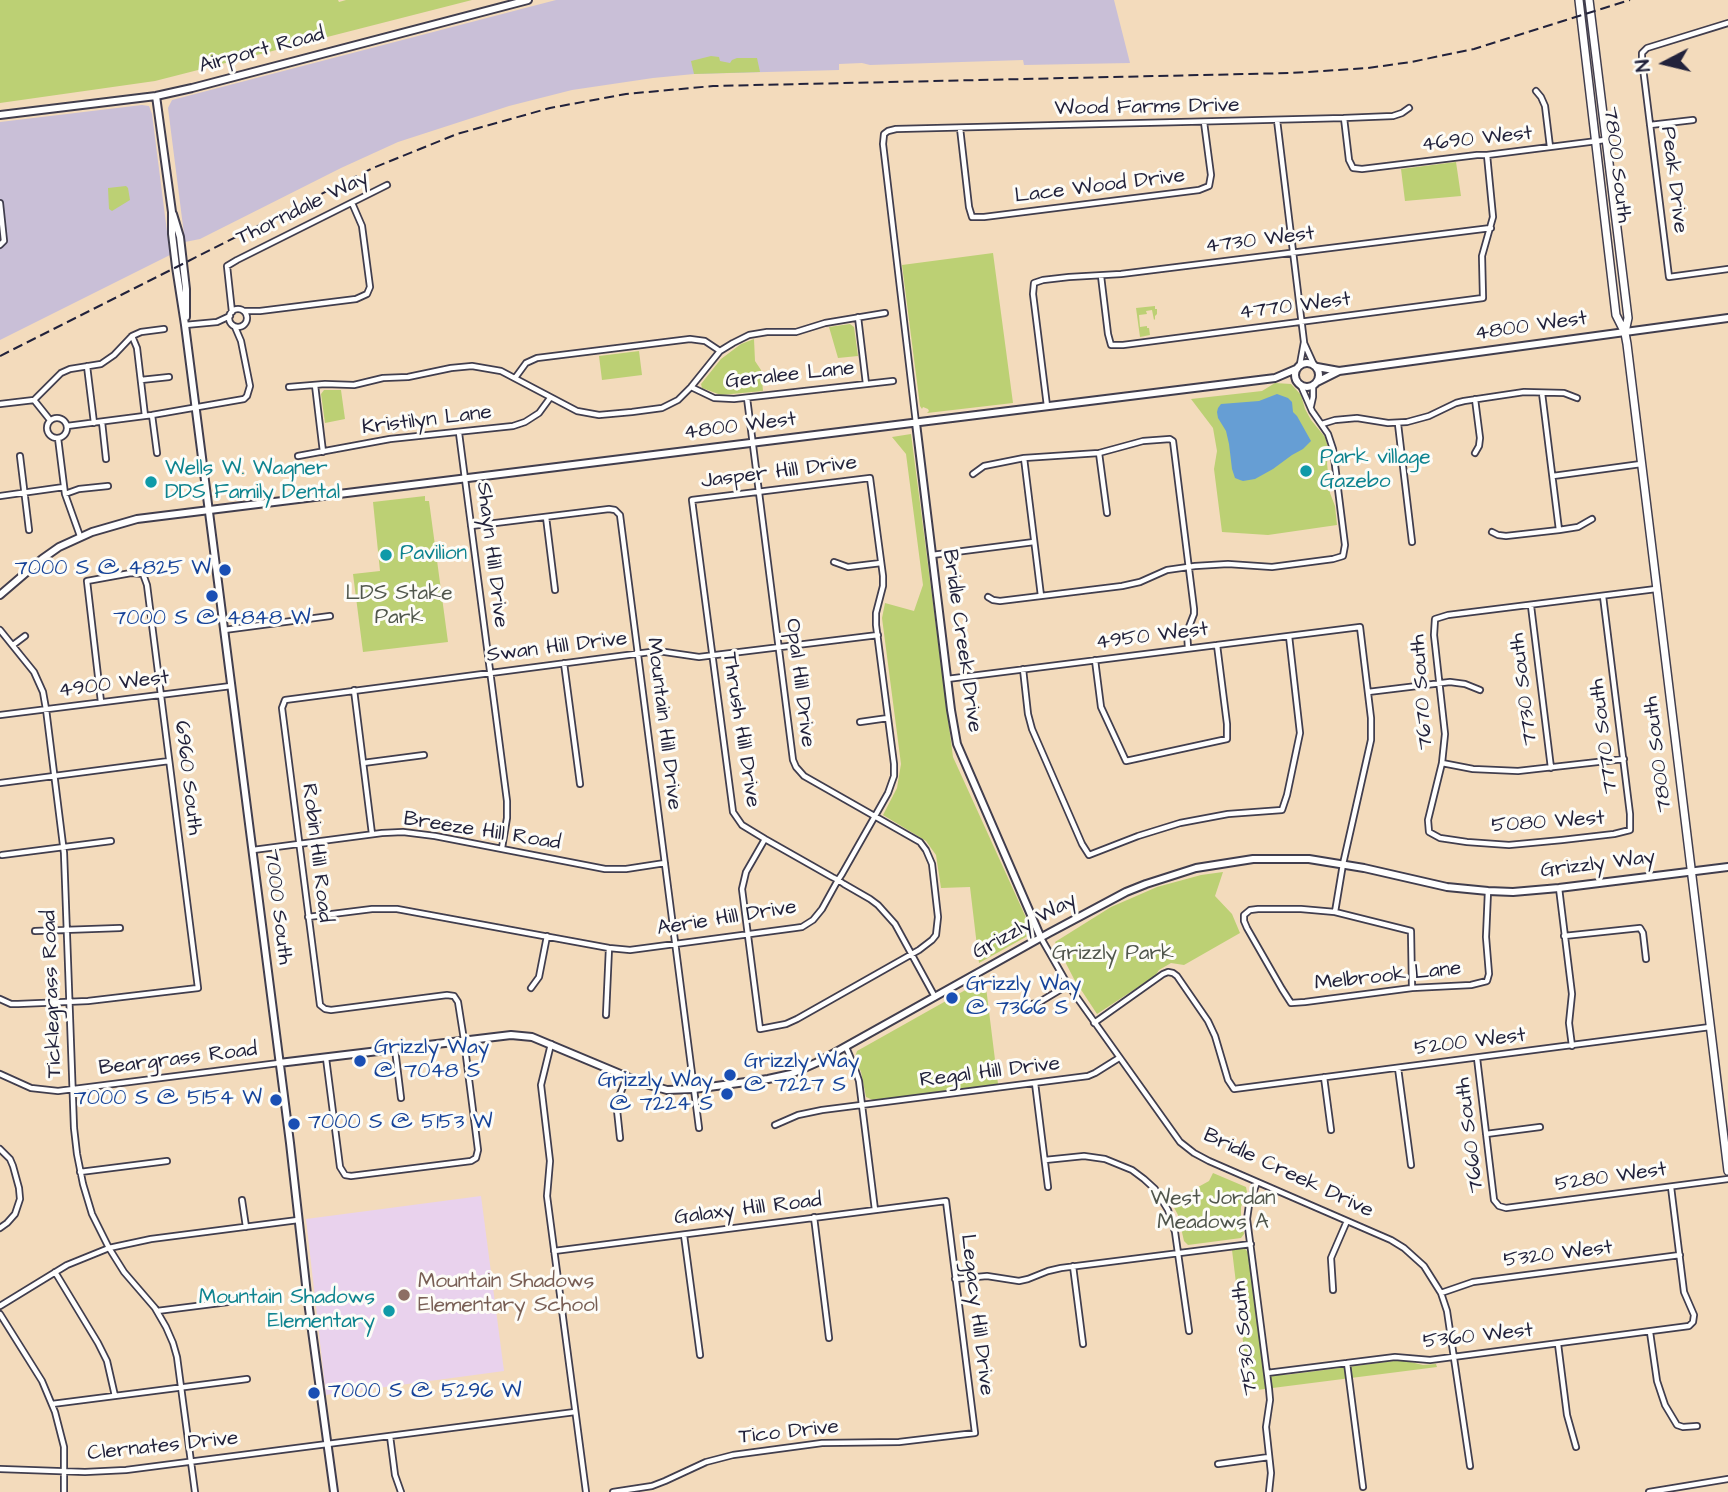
<!DOCTYPE html>
<html>
<head>
<meta charset="utf-8">
<style>
	body { margin:0 }
	#map { position:relative; width:1728px; height:1492px; overflow:hidden; background:#f3dbbc; font-family:"Architects Daughter",sans-serif }
	canvas { display:block }
	.north { position:absolute; left:1630px; top:28px; width:70px; height:70px; -webkit-text-stroke:5px #fdfcf7; paint-order:stroke; rotate:263deg; font-size:19px; font-weight:700; line-height:28px; text-align:center; color:#22223b }
	.north::after { content:''; display:block; margin:auto; width:24px; height:32px; background:#22223b; clip-path:polygon(50% 0,100% 100%,50% 72%,0 100%) }
</style>
</head>
<body>
<div id="map">
<canvas width="1728" height="1492"></canvas>
<div class="north">N</div>
</div>
<script>
const ctx = document.querySelector('canvas').getContext('2d');
ctx.lineJoin = 'round';
function fill(path, color) {
  ctx.fillStyle = color;
  ctx.fill(path, 'evenodd');
}
function poly(rows) {
  const path = new Path2D();
  for (const r of rows) {
    if (r.length === 3) {
      path.moveTo(r[0] + r[2], r[1]);
      path.arc(r[0], r[1], r[2], 0, 2 * Math.PI);
      continue;
    }
    path.moveTo(r[0], r[1]);
    for (let i = 2; i < r.length; i += 2) path.lineTo(r[i], r[i + 1]);
  }
  return path;
}
function strokePath(path, color, width, dash) {
  ctx.strokeStyle = color;
  ctx.lineWidth = width;
  ctx.lineCap = dash ? 'butt' : 'round';
  ctx.setLineDash(dash || []);
  ctx.stroke(path);
}
function write(font, color, halo, rows, align = 'center') {
  ctx.font = font + ' "Architects Daughter",sans-serif';
  ctx.lineWidth = 6;
  ctx.setLineDash([]);
  ctx.textBaseline = 'middle';
  ctx.strokeStyle = halo;
  ctx.fillStyle = color;
  for (const [text, x, y, turn = 0] of rows) {
    ctx.save();
    ctx.translate(x, y);
    ctx.rotate((+turn || 0) * Math.PI / 180);
    ctx.textAlign = isNaN(turn) ? turn : align;
    if (halo) ctx.strokeText(text, 0, 0);
    ctx.fillText(text, 0, 0);
    ctx.restore();
  }
}
fill(poly([
	[481,1196,504,1371,326,1395,306,1219]
]), '#e9d2ed');
fill(poly([
	[556,0,1114,0,1130,63,1024,65,1023,60,870,65,862,63,839,64,839,70,694,74,653,78,572,90,509,106,398,142,341,168,200,239,185,242,168,108,172,100],
	[142,105,149,106,152,114,170,255,0,340,0,122]
]), '#c9bfd7');
fill(poly([
	[0,0,338,0,339,2,346,0,472,0,155,81,0,103],
	[711,56,719,57,720,61,730,63,732,60,737,58,757,58,760,72,694,74,691,61],
	[1456,162,1461,196,1405,201,1401,169],
	[126,186,128,188,130,200,112,211,109,209,108,188],
	[993,253,1013,403,927,413,929,411,928,409,923,407,922,409,920,406,902,265],
	[1155,306,1155,309,1157,309,1157,314,1155,316,1155,319,1154,320,1152,310,1146,311,1147,314,1139,315,1140,327,1147,326,1147,328,1149,328,1150,335,1140,337,1136,308],
	[850,324,854,327,858,356,838,358,829,327],
	[754,339,755,361,761,370,763,391,721,395,702,388,701,384,721,359,741,344],
	[639,351,642,375,602,380,599,356],
	[1275,383,1291,384,1301,395,1305,409,1311,420,1325,437,1329,451,1327,463,1330,493,1335,506,1337,525,1268,535,1222,532,1214,469,1217,451,1213,428,1191,399,1262,391],
	[324,390,341,390,345,419,325,423,321,394],
	[911,434,953,757,1033,933,979,963,970,887,941,888,936,855,926,841,883,815,897,788,901,764,882,618,885,603,914,611,923,585,906,454,892,437],
	[425,496,425,501,429,501,448,642,363,652,353,574,380,571,373,502],
	[1223,872,1215,896,1232,914,1240,933,1184,965,1171,963,1159,970,1155,976,1097,1014,1074,979,1055,942,1111,907,1157,887,1201,875],
	[985,979,998,1084,873,1100,866,1097,861,1072,855,1057,857,1051],
	[1213,1173,1246,1187,1247,1192,1241,1207,1241,1220,1244,1234,1241,1238,1188,1245,1184,1241,1178,1215,1171,1202,1209,1181],
	[1244,1248,1249,1253,1262,1362,1266,1369,1274,1375,1285,1375,1402,1360,1423,1365,1436,1364,1437,1367,1249,1391,1232,1250]
]), '#bcd074');
fill(poly([
	[1277,394,1288,398,1292,402,1293,412,1297,416,1311,441,1303,449,1292,455,1273,469,1255,479,1243,481,1240,480,1235,478,1232,469,1229,444,1226,431,1218,418,1217,412,1218,408,1221,404,1259,401]
]), '#669ed4');
const street = poly([
	[1728,23,1647,48,1642,53,1642,60,1669,277,1728,269],
	[1536,91,1541,97,1545,106,1550,147],
	[1344,118,1349,160,1353,168,1362,169,1477,155,1487,155,1605,140],
	[1277,120,1304,342,1300,364],
	[1650,125,1693,120],
	[960,128,969,207,972,217,984,217,1199,190,1209,186,1211,175,1204,122],
	[0,203,4,241,0,245],
	[1101,276,1108,334,1111,345,1123,345,1483,298,1482,256,1493,217,1487,155],
	[238,318,9],
	[244,311,260,311,356,299,367,294,370,287,362,226,352,203],
	[232,312,227,266,237,260,387,185],
	[858,317,866,384],
	[185,325,217,322,230,316],
	[132,336,137,348,145,416],
	[1304,343,1314,365],
	[87,366,94,423],
	[515,378,526,363,537,358,690,339,705,341,720,351],
	[141,380,169,377],
	[315,385,323,452],
	[289,387,325,384,354,385,383,378,408,377,451,368,472,366,501,371,577,411,599,415,632,412,662,408,678,400,691,387,720,351,733,343,749,335,767,332,796,332,825,323,885,313],
	[691,387,714,398,734,399,893,381],
	[1542,393,1559,530],
	[747,398,793,760,796,767,804,776,920,842,926,850,932,864,938,917,936,935,932,940,919,950,797,1019,786,1024,760,1029,742,889,746,872,765,839],
	[34,400,50,420],
	[0,404,34,400,61,373,70,369,101,364,114,355,132,336,141,332,164,329],
	[1047,406,1033,294,1034,283,1043,280,1069,277,1121,274,1491,228],
	[1311,406,1313,397,1313,386],
	[152,415,157,453],
	[57,428,10],
	[102,422,106,459],
	[916,423,883,144,884,134,888,131,896,129,1344,118,1393,116,1402,113,1409,108],
	[1322,424,1335,420,1357,418,1388,423,1407,422,1429,416,1456,403,1464,401,1524,392,1564,393,1577,398],
	[1398,424,1412,542],
	[67,426,152,415,244,399,247,396,250,386,241,341,235,327],
	[459,433,507,801,507,818,502,848],
	[58,438,65,494,80,536],
	[1099,453,1107,513],
	[1475,453,1479,446,1480,438,1475,399],
	[20,456,29,530],
	[298,456,390,439,513,426,525,422,539,413,550,398],
	[1024,458,1041,596],
	[973,474,984,466,1024,458,1099,453,1143,441,1170,439,1173,441,1194,609,1194,614,1187,632,1188,648],
	[1553,476,1641,464],
	[65,494,79,489,108,486],
	[0,496,64,487],
	[546,517,555,590],
	[471,526,609,509,615,510,620,515,699,1128],
	[1492,532,1498,535,1506,536,1559,530,1578,527,1592,519],
	[932,555,1034,542],
	[834,562,848,567,881,563],
	[1603,596,1630,814,1630,830,1614,834,1562,840,1509,845,1467,842,1440,838,1429,832,1428,820,1442,763,1445,734,1434,635,1435,619,1448,615,1656,589],
	[988,597,993,600,1000,601,1122,586,1140,582,1167,570,1195,566,1228,564,1272,567,1333,559,1343,556,1345,545,1333,449,1328,434,1312,411,1301,386],
	[1531,606,1551,768],
	[0,630,34,672,43,692,46,709,64,853,74,1128,77,1154,83,1184,92,1214,109,1248,124,1272,155,1308,166,1327,173,1343,177,1357,195,1492],
	[224,630,330,616],
	[13,645,25,636],
	[1095,660,1101,707,1126,761,1227,739,1227,724,1217,645],
	[564,663,580,784],
	[1023,669,1028,714,1032,729,1082,844,1089,855,1138,836,1180,823,1228,814,1282,810,1287,795,1300,733,1289,636],
	[947,679,1360,627,1371,718,1371,740,1343,864,1335,912],
	[354,690,372,834],
	[1368,692,1450,682,1465,684,1480,690],
	[0,715,231,686],
	[860,722,888,718],
	[363,763,424,755],
	[1442,763,1473,769,1518,771,1624,759],
	[0,783,169,761],
	[253,850,382,833,403,832,435,836,605,869,626,869,665,863],
	[2,855,111,841],
	[1559,888,1572,994,1569,1023,1572,1046],
	[308,917,372,909,397,909,609,948,630,950,795,928,802,927,813,920,822,909,833,889,838,880,842,874,875,816,888,793,894,776,894,764,876,625,876,613,883,586,883,576,870,478,692,500,733,812,742,825,765,839,832,877,838,880,844,884,870,899,878,905,895,924,935,997],
	[35,931,120,928],
	[1564,936,1640,928,1643,933,1646,959],
	[1041,938,1068,985,1180,1142,1194,1153,1209,1161,1391,1240,1404,1248,1424,1266,1441,1293,1447,1311,1470,1466],
	[531,988,539,977,547,936],
	[1412,988,1411,931,1335,912,1301,909,1258,909,1250,910,1244,915,1244,921,1247,928,1282,989,1291,1003,1305,1002,1412,988,1471,985,1487,981,1489,974,1486,937,1488,891],
	[0,999,11,1004,18,1004,88,1001,198,988,147,585,143,574,131,573,87,581,101,702],
	[1026,1005,1038,1003,1068,985],
	[606,1015,609,948],
	[1094,1023,1163,974,1168,972,1173,973,1177,976,1208,1021,1215,1036,1228,1080,1234,1089,1710,1027],
	[551,1044,541,1085,550,1161,547,1196,586,1492],
	[846,1047,854,1066,859,1081,875,1210],
	[395,1049,401,1098],
	[326,1058,340,1167,345,1175,351,1176,471,1161,476,1158,478,1150,464,1040,458,1002,454,996,447,995,331,1010,325,1009,320,1005,282,708,285,700,658,651,699,657,878,635],
	[1477,1058,1494,1200,1499,1206,1506,1208,1728,1179],
	[1398,1068,1411,1165],
	[0,1074,31,1088,58,1091,279,1063],
	[1324,1077,1331,1130],
	[1035,1083,1048,1187],
	[775,1125,798,1115,822,1110,1088,1076,1095,1073,1119,1058],
	[1486,1134,1540,1127],
	[620,1138,617,1110,618,1099,627,1077],
	[0,1149,10,1159,13,1166,19,1188,20,1199,15,1214,7,1223,0,1228],
	[1045,1160,1084,1156,1105,1159,1132,1170,1144,1179,1155,1189,1168,1210,1175,1232,1189,1331],
	[80,1172,167,1161],
	[1257,1182,1249,1205,1247,1219,1269,1389,1270,1400,1266,1427,1271,1473,1269,1492],
	[242,1200,246,1227],
	[814,1217,829,1338],
	[684,1235,700,1355],
	[554,1251,946,1201,975,1433,899,1442,822,1443,733,1455,706,1462,665,1481,652,1486,613,1492],
	[1073,1266,1083,1344],
	[55,1272,98,1343,107,1361,115,1396],
	[955,1279,987,1276,1019,1281,1028,1279,1048,1271,1061,1268,1251,1244],
	[1333,1290,1331,1258,1347,1221],
	[1441,1293,1473,1282,1680,1255],
	[0,1306,67,1265,109,1248,151,1239,298,1220],
	[157,1311,236,1301],
	[0,1314,42,1381,55,1412,64,1447,64,1492],
	[1650,1332,1657,1381,1665,1405,1677,1425,1683,1427,1697,1426],
	[1558,1344,1567,1415,1576,1447],
	[1347,1363,1363,1487],
	[1267,1373,1395,1357,1430,1360,1689,1326,1693,1322,1694,1315,1684,1292,1671,1187],
	[52,1404,247,1379],
	[390,1436,395,1475,401,1492],
	[1218,1464,1269,1457],
	[0,1469,85,1472,126,1470,575,1412],
	[1649,1492,1728,1479]
]);
const secondary = poly([
	[156,96,172,212,172,234,176,267,185,325,290,1143,307,1294,334,1492],
	[0,115,156,96,192,88,528,0],
	[173,214,180,237,186,289,186,317],
	[1307,375,12],
	[1317,367,1339,371],
	[1317,382,1339,371,1728,318],
	[916,423,951,710,957,744,1041,938],
	[0,595,42,559,59,547,92,532,137,519,1275,378,1296,369],
	[279,1063,511,1035,532,1037,642,1083,667,1090,694,1089,768,1079,791,1074,818,1062,1049,933,1126,892,1146,884,1196,868,1253,859,1309,859,1364,868,1447,887,1488,891,1513,892,1559,888,1728,867]
]);
const primary = poly([
	[1579,0,1616,315,1625,333,1627,344,1728,1171],
	[1589,0,1628,318,1625,332]
]);
strokePath(street, '#413e4e', 8);
strokePath(secondary, '#413e4e', 10);
strokePath(primary, '#413e4e', 10);
strokePath(street, '#fff', 4.5);
strokePath(secondary, '#fff', 6);
strokePath(primary, '#fff', 7);
strokePath(poly([
	[0,356,373,168,457,134,550,108,626,94,713,86,1291,73,1368,68,1411,62,1474,49,1630,0]
]), '#22223b', 2, [10, 5]);
for (const [x, y, r, color] of [
	[1306,471,7,"#0f9aa8"],
	[151,482,7,"#0f9aa8"],
	[386,555,7,"#0f9aa8"],
	[225,570,7,"#1a4fb4"],
	[212,596,7,"#1a4fb4"],
	[952,998,7,"#1a4fb4"],
	[360,1061,7,"#1a4fb4"],
	[730,1075,7,"#1a4fb4"],
	[727,1094,7,"#1a4fb4"],
	[276,1100,7,"#1a4fb4"],
	[294,1124,7,"#1a4fb4"],
	[404,1295,7,"#8d6e63"],
	[389,1311,7,"#0f9aa8"],
	[314,1393,7,"#1a4fb4"]
]) {
  const dot = new Path2D();
  dot.arc(x, y, r, 0, 2 * Math.PI);
  ctx.fillStyle = color;
  ctx.fill(dot);
  strokePath(dot, '#fdfcf7', 2.5);
}
write('21px', '#22223b', '#fdfcf7', [
	["Airport Road",262,51,-15],
	["Wood Farms Drive",1147,108,-1],
	["4690 West",1477,140,-6],
	["7800 South",1616,165,83],
	["Peak Drive",1673,180,83],
	["Lace Wood Drive",1100,187,-7],
	["Thorndale Way",303,209,-26],
	["4730 West",1260,241,-7],
	["4770 West",1295,307,-7],
	["4800 West",1531,327,-8],
	["Geralee Lane",790,376,-6],
	["Kristilyn Lane",427,421,-7],
	["4800 West",740,427,-7],
	["Jasper Hill Drive",779,473,-7],
	["Shayn Hill Drive",491,555,83],
	["4950 West",1152,637,-7],
	["Bridle Creek Drive",961,641,82],
	["Swan Hill Drive",557,648,-7],
	["Opal Hill Drive",799,683,83],
	["4900 West",114,685,-7],
	["7730 South",1525,689,-97],
	["7670 South",1423,692,-94],
	["Mountain Hill Drive",663,724,83],
	["Thrush Hill Drive",740,730,81],
	["7770 South",1605,736,-97],
	["7800 South",1659,754,-97],
	["6960 South",187,778,83],
	["5080 West",1548,823,-4],
	["Breeze Hill Road",482,832,9],
	["Robin Hill Road",316,853,83],
	["Grizzly Way",1598,865,-7],
	["7000 South",277,907,83],
	["Aerie Hill Drive",727,919,-9],
	["Grizzly Way",1025,927,-29],
	["Melbrook Lane",1388,977,-6],
	["Ticklegrass Road",53,994,-92],
	["5200 West",1470,1043,-7],
	["Beargrass Road",178,1060,-7],
	["Regal Hill Drive",990,1073,-7],
	["7660 South",1471,1135,-97],
	["Bridle Creek Drive",1288,1174,25],
	["5280 West",1611,1178,-8],
	["Galaxy Hill Road",748,1210,-7],
	["5320 West",1558,1255,-7],
	["Legacy Hill Drive",976,1315,83],
	["5360 West",1478,1337,-6],
	["7530 South",1246,1338,-96],
	["Tico Drive",789,1433,-6],
	["Clernates Drive",163,1447,-6]
]);
write('21px', '#0d838f', '#fdfcf7', [
	["Park village",1320,459],
	["Gazebo",1320,483],
	["Wells W. Wagner",165,470],
	["DDS Family Dental",165,494],
	["Pavilion",400,555],
	["Mountain Shadows",375,1299,"right"],
	["Elementary",375,1323,"right"]
], 'left');
write('21px', '#164399', '#fdfcf7', [
	["7000 S @ 4825 W",211,570,"right"],
	["7000 S @ 4848 W",212,620,"center"],
	["Grizzly Way",966,986],
	["@ 7366 S",966,1010],
	["Grizzly Way",374,1049],
	["@ 7048 S",374,1073],
	["Grizzly Way",744,1063],
	["@ 7227 S",744,1087],
	["Grizzly Way",713,1082,"right"],
	["@ 7224 S",713,1106,"right"],
	["7000 S @ 5154 W",262,1100,"right"],
	["7000 S @ 5153 W",308,1124],
	["7000 S @ 5296 W",328,1393]
], 'left');
write('21px', '#50564c', '#fdfcf7', [
	["LDS Stake",399,595],
	["Park",399,619],
	["Grizzly Park",1113,955],
	["West Jordan",1213,1200],
	["Meadows A",1213,1224]
]);
write('21px', '#785e54', '#fdfcf7', [
	["Mountain Shadows",418,1283],
	["Elementary School",418,1307]
], 'left');
</script>
</body>
</html>
